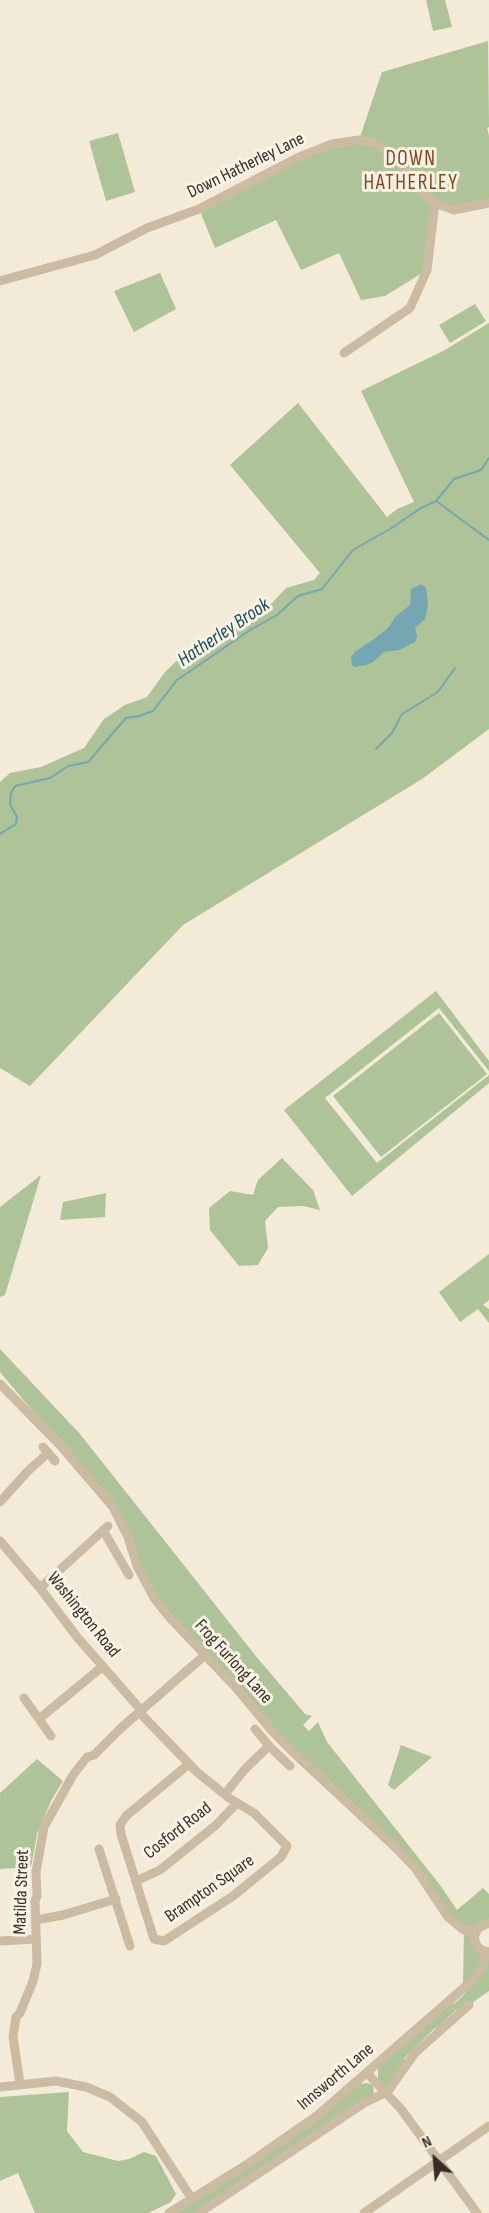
<!DOCTYPE html>
<html>
<head>
<meta charset="utf-8">
<style>
	body { margin:0 }
	#map { position:relative; width:489px; height:2213px; overflow:hidden; background:#f3ead8; font-family:"Sofia Sans Condensed",sans-serif }
	canvas { display:block }
	.north { position:absolute; left:405px; top:2129px; width:60px; height:60px; -webkit-text-stroke:4px #faf3e5; paint-order:stroke; rotate:334deg; font-size:16px; font-weight:700; line-height:24px; text-align:center; color:#362d26 }
	.north::after { content:''; display:block; margin:auto; width:21px; height:27px; background:#362d26; clip-path:polygon(50% 0,100% 100%,50% 72%,0 100%) }
</style>
</head>
<body>
<div id="map">
<canvas width="489" height="2213"></canvas>
<div class="north">N</div>
</div>
<script>
const ctx = document.querySelector('canvas').getContext('2d');
ctx.lineJoin = 'round';
function fill(path, color) {
  ctx.fillStyle = color;
  ctx.fill(path, 'evenodd');
}
function poly(rows) {
  const path = new Path2D();
  for (const r of rows) {
    path.moveTo(r[0], r[1]);
    for (let i = 2; i < r.length; i += 2) path.lineTo(r[i], r[i + 1]);
  }
  return path;
}
function strokePath(path, color, width, dash) {
  ctx.strokeStyle = color;
  ctx.lineWidth = width;
  ctx.lineCap = dash ? 'butt' : 'round';
  ctx.setLineDash(dash || []);
  ctx.stroke(path);
}
function write(font, color, halo, rows, align = 'center') {
  ctx.font = font + ' "Sofia Sans Condensed",sans-serif';
  ctx.lineWidth = 6;
  ctx.setLineDash([]);
  ctx.textBaseline = 'middle';
  ctx.strokeStyle = halo;
  ctx.fillStyle = color;
  for (const [text, x, y, turn = 0] of rows) {
    ctx.save();
    ctx.translate(x, y);
    ctx.rotate((+turn || 0) * Math.PI / 180);
    ctx.textAlign = isNaN(turn) ? turn : align;
    if (halo) ctx.strokeText(text, 0, 0);
    ctx.fillText(text, 0, 0);
    ctx.restore();
  }
}
fill(poly([
	[426,0,445,0,452,27,433,31],
	[488,41,489,127,487,128,489,136,489,203,454,210,435,204,427,270,385,296,361,300,339,253,301,270,276,220,215,248,199,209,297,158,359,140,382,72],
	[118,133,135,192,106,201,89,141],
	[160,273,176,309,134,332,114,291],
	[475,304,486,321,450,343,439,325],
	[489,323,489,729,422,779,183,925,30,1086,0,1068,0,782,10,773,41,767,84,748,104,719,125,705,147,697,165,672,182,656,217,639,242,619,272,603,286,588,314,580,320,573,230,465,298,403,387,517,397,509,414,502,361,391,445,350],
	[436,991,489,1061,489,1071,439,1008,325,1098,377,1163,489,1075,489,1083,352,1196,284,1110],
	[439,1013,487,1074,381,1157,333,1096],
	[282,1158,313,1190,320,1210,303,1206,278,1207,265,1221,268,1248,258,1265,239,1266,210,1230,209,1208,230,1191,253,1195,258,1180],
	[41,1175,5,1295,0,1297,0,1207],
	[106,1193,105,1217,60,1220,63,1202],
	[489,1254,489,1300,483,1305,489,1309,489,1323,478,1309,460,1322,439,1292],
	[0,1349,80,1434,255,1655,305,1714,312,1716,303,1725,309,1731,318,1722,327,1742,440,1885,457,1910,483,1888,489,1894,489,1923,474,1937,489,1952,489,1991,469,2005,465,2002,462,2008,456,2010,444,2021,437,2030,435,2028,412,2050,404,2059,407,2061,389,2086,384,2087,378,2080,378,2067,451,2002,454,2004,466,1993,463,1989,464,1930,448,1917,416,1869,297,1756,154,1598,113,1507,0,1372],
	[401,1745,432,1757,394,1790,388,1785],
	[37,1759,63,1781,52,1799,37,1834,31,1867,0,1869,0,1793],
	[367,2083,373,2085,374,2093,200,2213,169,2213,359,2084],
	[69,2092,67,2131,83,2152,118,2161,129,2159,144,2152,156,2156,176,2194,171,2202,148,2213,35,2213,18,2173,0,2181,0,2097]
]), '#aec397');
fill(poly([
	[421,584,426,588,428,604,425,619,415,628,417,636,415,642,399,650,384,652,373,662,366,665,355,667,352,665,351,657,356,651,377,637,389,627,395,617,410,605,411,589]
]), '#75a7b2');
strokePath(poly([
	[436,501,489,540],
	[376,749,392,733,402,714,438,692,455,668],
	[0,834,16,824,17,817,10,804,11,793,15,786,50,778,68,766,88,762,126,718,139,716,153,711,177,680,250,630,277,615,298,596,322,589,353,550,390,529,421,508,436,501,454,479,481,470,489,458]
]), '#75a7b2', 2);
strokePath(poly([
	[0,281,95,255,147,228,199,209,297,158,332,144,359,140,374,143,391,152,423,193,435,203,454,210,489,203],
	[344,353,410,308,427,270,435,203],
	[0,1384,61,1446,113,1507,128,1537,137,1566,154,1598,170,1618,238,1690,273,1732,297,1756,397,1849,416,1869,448,1917,464,1930,476,1931],
	[43,1447,55,1461],
	[0,1502,28,1471,48,1453],
	[103,1530,129,1575],
	[0,1541,40,1588,77,1637,141,1710],
	[40,1588,108,1526],
	[24,1698,51,1736],
	[139,1712,197,1772,229,1798,254,1813,287,1846,281,1857,233,1896,164,1941,154,1939,121,1834,120,1825,126,1816,189,1764],
	[39,1719,103,1666],
	[255,1729,269,1746],
	[225,1794,245,1769,269,1746,290,1766],
	[99,1849,130,1946],
	[136,1881,160,1870,216,1825,237,1803],
	[36,1920,63,1915,116,1899],
	[489,1923,478,1928,474,1937,477,1946,481,1950,489,1952],
	[0,1941,36,1939],
	[367,2073,401,2109,477,2213],
	[20,2084,13,2037,16,2017,20,2013,33,1981,37,1964,35,1901,37,1896,36,1872,44,1827,73,1775,87,1757,94,1755,121,1728,205,1655],
	[0,2087,56,2081,86,2087,110,2097,142,2122,192,2199],
	[386,2094,415,2053,469,2005],
	[169,2213,249,2163,318,2115,474,1979,484,1964,485,1952],
	[199,2213,364,2103,385,2093],
	[364,2213,489,2126]
]), '#cbbba3', 9);
write('18px', '#362d26', '#faf3e5', [
	["Down Hatherley Lane",246,166,-26],
	["Washington Road",83,1615,51],
	["Frog Furlong Lane",233,1662,48],
	["Cosford Road",178,1831,-38],
	["Brampton Square",210,1889,-35],
	["Matilda Street",22,1892,-88],
	["Innsworth Lane",336,2077,-40]
]);
write('italic 20px', '#194d5a', '#faf3e5', [
	["Hatherley Brook",224,633,-34]
]);
ctx.letterSpacing = '1.5px';
write('21px', '#8a441a', '#faf3e5', [
	["DOWN",411,160],
	["HATHERLEY",411,184]
]);
ctx.letterSpacing = '0px';
</script>
</body>
</html>
